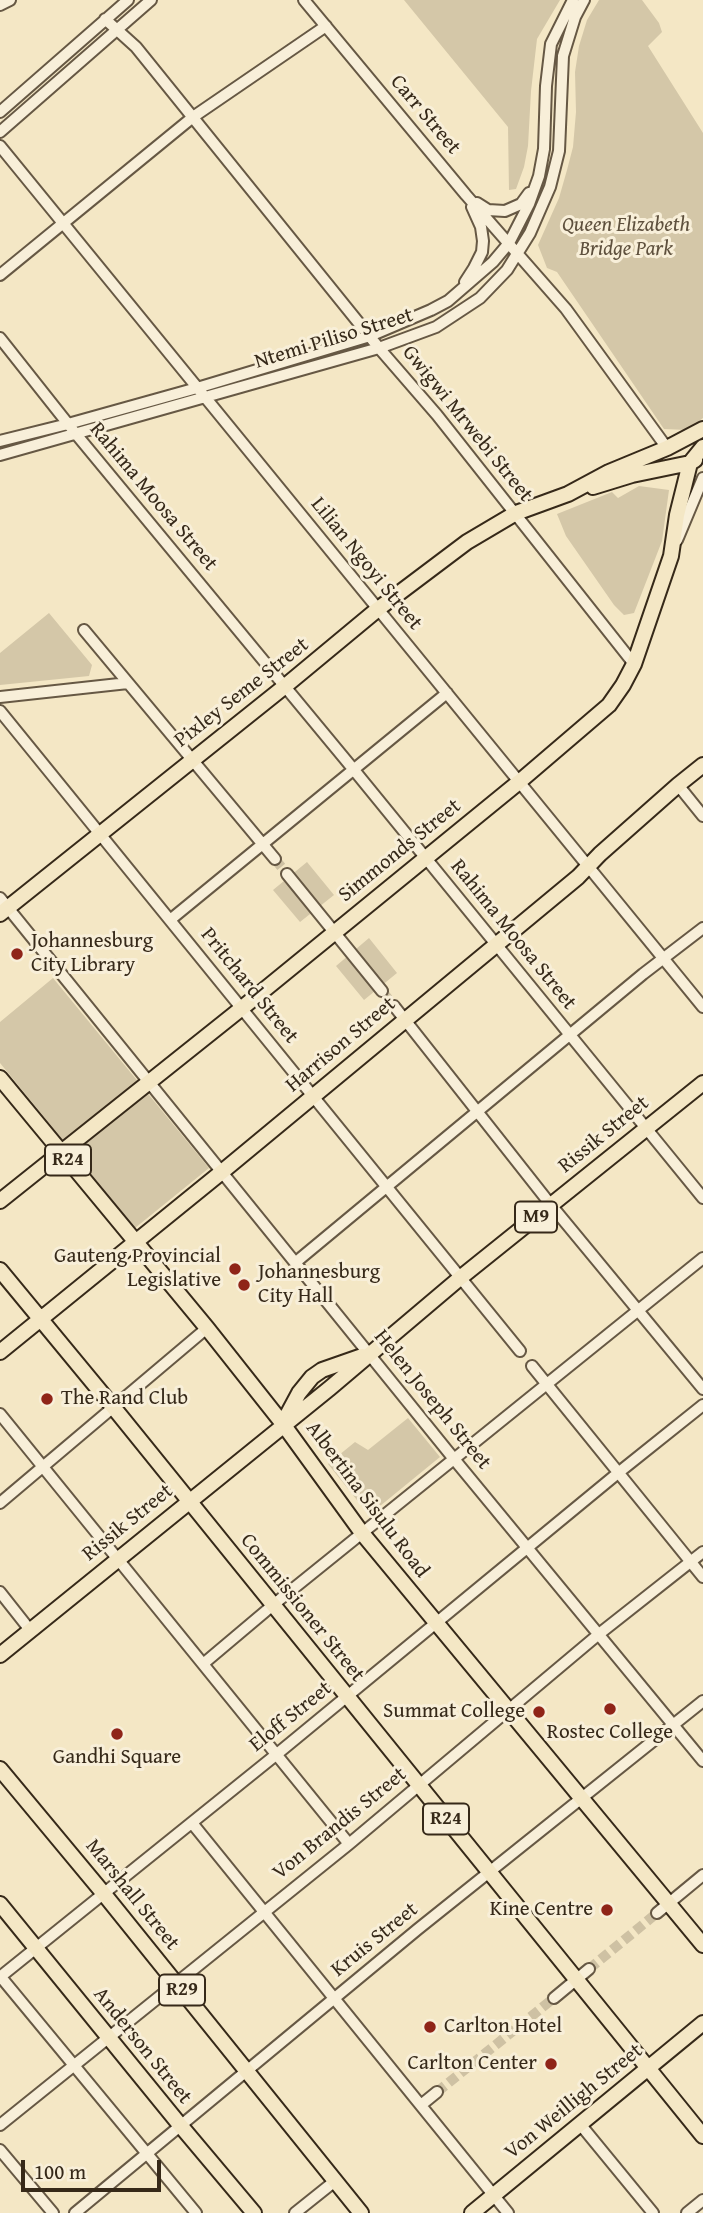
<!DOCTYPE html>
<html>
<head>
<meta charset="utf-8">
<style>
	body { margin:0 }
	#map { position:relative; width:703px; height:2213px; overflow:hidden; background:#f4e7c5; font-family:"Gentium Book Plus",serif }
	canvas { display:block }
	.scale { position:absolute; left:21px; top:2160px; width:140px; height:32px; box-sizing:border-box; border:4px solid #362919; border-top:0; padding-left:9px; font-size:21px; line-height:24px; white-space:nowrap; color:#362919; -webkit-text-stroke:5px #f8efd9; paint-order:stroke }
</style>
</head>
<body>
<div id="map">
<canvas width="703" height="2213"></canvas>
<div class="scale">100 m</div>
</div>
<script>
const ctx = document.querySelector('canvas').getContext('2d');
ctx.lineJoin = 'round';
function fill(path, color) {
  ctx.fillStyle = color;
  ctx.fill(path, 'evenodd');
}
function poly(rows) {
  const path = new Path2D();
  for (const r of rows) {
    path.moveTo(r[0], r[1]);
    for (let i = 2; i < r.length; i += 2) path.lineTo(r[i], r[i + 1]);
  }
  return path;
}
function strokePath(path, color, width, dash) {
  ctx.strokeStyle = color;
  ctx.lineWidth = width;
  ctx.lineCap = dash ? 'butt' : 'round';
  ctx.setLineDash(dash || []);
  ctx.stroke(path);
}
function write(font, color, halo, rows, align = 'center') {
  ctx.font = font + ' "Gentium Book Plus",serif';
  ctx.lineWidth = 6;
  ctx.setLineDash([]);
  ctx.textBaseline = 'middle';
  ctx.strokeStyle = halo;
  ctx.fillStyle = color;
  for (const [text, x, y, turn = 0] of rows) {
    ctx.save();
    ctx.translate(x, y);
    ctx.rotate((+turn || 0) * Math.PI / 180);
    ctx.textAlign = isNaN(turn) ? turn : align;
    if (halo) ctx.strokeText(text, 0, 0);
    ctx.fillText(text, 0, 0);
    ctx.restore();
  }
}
fill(poly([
	[404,0,560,0,537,39,531,91,528,146,524,167,516,189,509,190,508,127],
	[599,0,642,0,659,23,662,32,648,46,703,133,703,418,687,430,664,429,557,272,547,268,538,245,559,198,567,170,573,147,576,112,575,72,579,46,587,20],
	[639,486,669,490,662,541,634,613,624,615,614,605,566,536,557,514,612,492,618,498],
	[49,613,92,665,89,676,0,685,0,653],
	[307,862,334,895,300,922,273,890],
	[369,938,397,973,364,1000,336,966],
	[53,978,209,1168,135,1228,0,1063,0,1022],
	[408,1418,440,1457,369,1515,328,1464,355,1442,368,1450]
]), '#d4c7a8');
strokePath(poly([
	[275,859,287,874],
	[382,991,394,1006],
	[589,1969,657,1913],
	[437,2092,554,1998]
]), '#cec1a3', 10, [10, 5]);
const minor = poly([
	[304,0,466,195,566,309,667,448],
	[0,5,10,0],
	[105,19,136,47,379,348,437,415,634,664],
	[0,112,128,0],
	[0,132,151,0],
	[0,146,703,1007],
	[477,203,488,210,505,211,521,204,529,193],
	[0,275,193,117,326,26],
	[465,282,474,268,482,252,483,241,481,227,472,207],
	[0,338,76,434,354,770,703,1198],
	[0,441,68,424,197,388,370,336,431,310,448,301,493,262,509,243,529,204,539,176,544,149,546,86,551,44,573,0],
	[0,455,379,348,436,327,480,298,507,270,530,233,550,187,559,151,563,56,575,17,584,0],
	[677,540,703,478],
	[84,630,275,859],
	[0,697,128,683],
	[0,711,520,1351],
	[678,785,703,816],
	[287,874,382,991],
	[0,898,454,1459,703,1761],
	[170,920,447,693],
	[394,1006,551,1205,703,1389],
	[296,1262,643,974,703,928],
	[532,1366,703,1577],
	[0,1414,349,1844],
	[0,1503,207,1328],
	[0,1592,30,1630],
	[203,1664,273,1605,703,1258],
	[192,1823,508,2213],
	[657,1913,703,1875],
	[0,1976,196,2213],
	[0,1977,277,1754,618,1473,703,1405],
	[554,1998,589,1969],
	[421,2105,437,2092],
	[580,2124,653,2213],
	[0,2125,349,1844,599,1634,703,1552],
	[0,2150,53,2213],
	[75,2213,418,1929,703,1701],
	[295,2213,335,2181],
	[687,2213,703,2200]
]);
const major = poly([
	[593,487,632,475,690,463,695,460],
	[0,914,284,687,378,609,467,542,516,513,568,494,609,472,667,448,703,429],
	[0,1078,207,1328,283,1424,362,1533,703,1945],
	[0,1201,242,1008,519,782,609,705,623,685,634,664,671,556,677,515,690,463,703,447],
	[0,1270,114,1408,703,2136],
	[0,1352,223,1171,578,877,600,854,678,785,703,765],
	[285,1419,299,1393,312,1377,322,1370,362,1356],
	[0,1655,330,1388,460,1278,703,1083],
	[0,1769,104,1894,361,2213],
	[0,1904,180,2125,254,2213],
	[472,2213,703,2023]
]);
strokePath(minor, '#665844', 14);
strokePath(major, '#362919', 18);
strokePath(minor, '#f8efd9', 10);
strokePath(major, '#f4e7c5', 14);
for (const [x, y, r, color] of [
	[17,954,7,"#8f2418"],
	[235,1269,7,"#8f2418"],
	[244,1285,7,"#8f2418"],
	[47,1399,7,"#8f2418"],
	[610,1709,7,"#8f2418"],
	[539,1712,7,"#8f2418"],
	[117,1734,7,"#8f2418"],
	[607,1910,7,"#8f2418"],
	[430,2027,7,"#8f2418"],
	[551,2064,7,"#8f2418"]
]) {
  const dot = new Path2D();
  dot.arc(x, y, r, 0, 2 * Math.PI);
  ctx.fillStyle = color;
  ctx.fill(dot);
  strokePath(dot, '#f8efd9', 2.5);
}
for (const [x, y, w] of [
	[68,1160,46],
	[536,1217,42],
	[446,1819,46],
	[182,1990,46]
]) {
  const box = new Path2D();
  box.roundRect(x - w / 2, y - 15.5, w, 31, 5);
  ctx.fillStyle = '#f8efd9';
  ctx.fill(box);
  strokePath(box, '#362919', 2);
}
write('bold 19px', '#362919', null, [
	["R24",68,1160],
	["M9",536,1217],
	["R24",446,1819],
	["R29",182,1990]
]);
write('21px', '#362919', '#f8efd9', [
	["Carr Street",425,115,50],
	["Ntemi Piliso Street",334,339,-17],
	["Gwigwi Mrwebi Street",467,424,51],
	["Rahima Moosa Street",153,497,50],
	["Lilian Ngoyi Street",366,564,51],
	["Pixley Seme Street",242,693,-38],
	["Simmonds Street",400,851,-39],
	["Rahima Moosa Street",513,935,51],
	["Pritchard Street",249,986,51],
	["Harrison Street",341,1045,-40],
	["Rissik Street",604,1135,-39],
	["Helen Joseph Street",432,1400,51],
	["Albertina Sisulu Road",367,1500,53],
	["Rissik Street",128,1523,-39],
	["Commissioner Street",302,1608,51],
	["Eloff Street",291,1717,-39],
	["Von Brandis Street",340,1824,-39],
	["Marshall Street",132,1895,51],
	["Kruis Street",375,1940,-39],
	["Anderson Street",142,2046,51],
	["Von Weilligh Street",574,2102,-39]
]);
write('italic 21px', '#5e503d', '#f8efd9', [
	["Queen Elizabeth",626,226],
	["Bridge Park",626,250]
]);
write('21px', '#362919', '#f8efd9', [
	["Johannesburg",31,942],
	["City Library",31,966],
	["Gauteng Provincial",221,1257,"right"],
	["Legislative",221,1281,"right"],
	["Johannesburg",258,1273],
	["City Hall",258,1297],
	["The Rand Club",61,1399],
	["Summat College",525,1712,"right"],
	["Rostec College",610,1733,"center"],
	["Gandhi Square",117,1758,"center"],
	["Kine Centre",593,1910,"right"],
	["Carlton Hotel",444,2027],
	["Carlton Center",537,2064,"right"]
], 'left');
</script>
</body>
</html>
